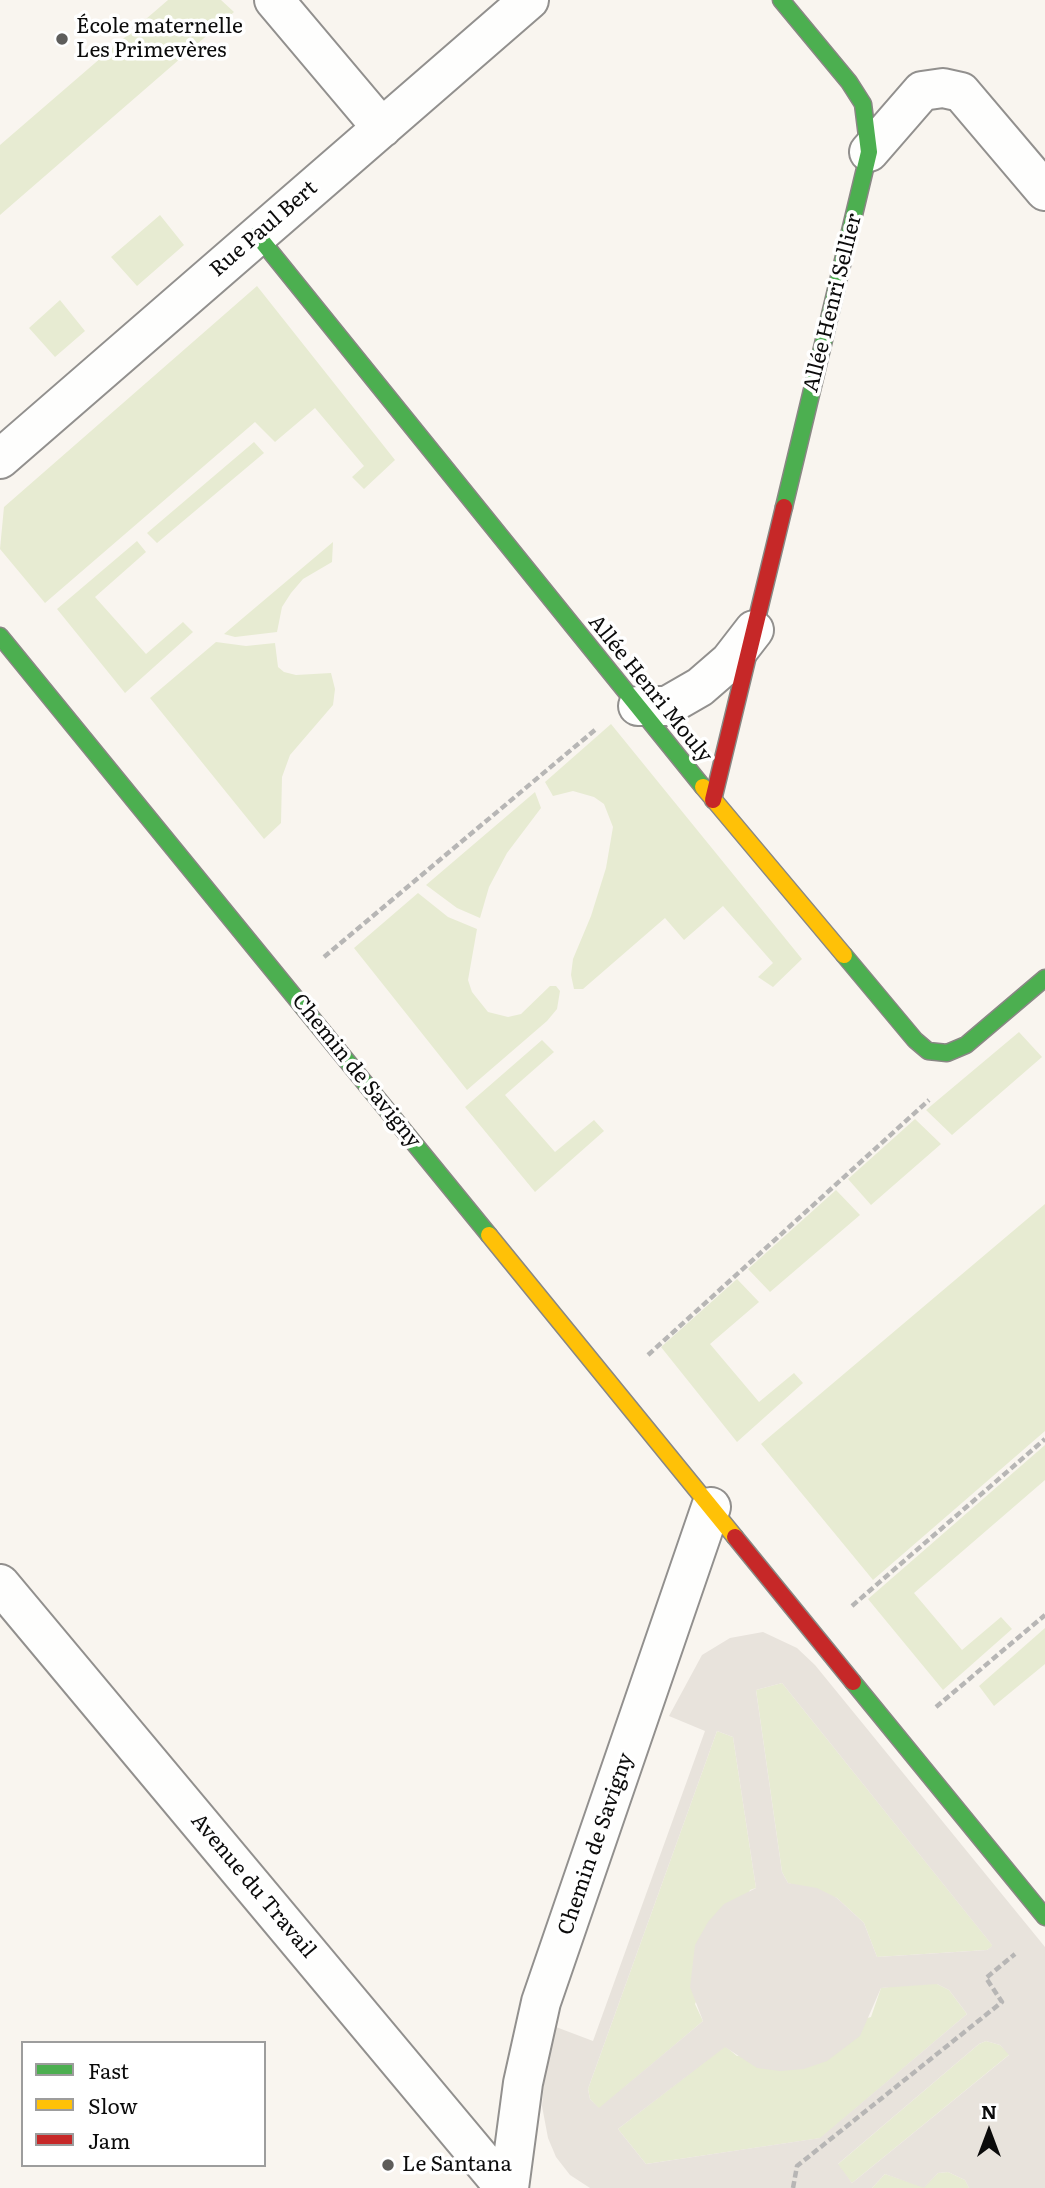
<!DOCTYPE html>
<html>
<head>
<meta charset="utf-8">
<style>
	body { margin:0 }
	#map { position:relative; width:1045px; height:2188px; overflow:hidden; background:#f9f5ef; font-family:Literata,serif }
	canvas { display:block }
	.legend { position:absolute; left:21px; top:2041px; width:245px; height:126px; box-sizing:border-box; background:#fff; border:2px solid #9d9d9d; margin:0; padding:9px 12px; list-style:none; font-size:21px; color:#0b0b0b }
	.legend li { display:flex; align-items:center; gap:14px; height:35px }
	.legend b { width:35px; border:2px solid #9d9d9d }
	.north { position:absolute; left:954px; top:2097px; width:70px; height:70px; -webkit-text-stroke:5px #fff; paint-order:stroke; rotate:0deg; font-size:19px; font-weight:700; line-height:28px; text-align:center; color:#0b0b0b }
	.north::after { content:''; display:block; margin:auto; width:24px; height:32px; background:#0b0b0b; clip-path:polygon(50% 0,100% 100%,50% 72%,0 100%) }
</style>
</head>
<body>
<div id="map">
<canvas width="1045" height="2188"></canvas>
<ul class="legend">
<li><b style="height:9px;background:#4caf50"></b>Fast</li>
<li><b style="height:9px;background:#ffc107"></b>Slow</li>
<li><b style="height:9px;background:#c62828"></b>Jam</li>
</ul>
<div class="north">N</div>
</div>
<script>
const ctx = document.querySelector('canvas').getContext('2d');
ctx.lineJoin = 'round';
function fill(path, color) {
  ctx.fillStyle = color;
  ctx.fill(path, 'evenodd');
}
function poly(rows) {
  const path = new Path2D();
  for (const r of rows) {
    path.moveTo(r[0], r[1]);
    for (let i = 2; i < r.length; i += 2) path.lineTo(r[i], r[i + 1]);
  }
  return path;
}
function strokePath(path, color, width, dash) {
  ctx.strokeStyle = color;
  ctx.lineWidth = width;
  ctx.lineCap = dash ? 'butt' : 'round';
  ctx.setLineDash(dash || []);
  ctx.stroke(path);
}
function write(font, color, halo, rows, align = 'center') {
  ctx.font = font + ' Literata,serif';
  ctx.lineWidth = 7;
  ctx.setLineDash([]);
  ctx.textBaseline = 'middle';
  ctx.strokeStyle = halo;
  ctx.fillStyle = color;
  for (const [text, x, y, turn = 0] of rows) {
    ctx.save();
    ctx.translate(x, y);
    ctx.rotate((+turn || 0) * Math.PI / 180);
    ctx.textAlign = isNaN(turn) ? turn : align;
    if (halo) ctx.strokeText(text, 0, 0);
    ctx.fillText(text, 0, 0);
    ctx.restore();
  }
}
fill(poly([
	[168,0,221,0,234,12,0,215,0,145],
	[160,215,184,245,137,286,111,257],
	[257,286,395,460,364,489,352,477,364,466,315,408,275,442,255,422,45,603,0,549,4,507],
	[60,300,85,331,55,357,29,328],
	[254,442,264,453,157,543,147,533],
	[137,541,146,552,95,597,146,654,183,622,193,632,125,693,57,609],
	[333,542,332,562,303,579,291,593,282,607,277,632,235,637,224,634],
	[216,642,246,646,275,643,278,667,284,672,296,675,331,673,335,689,333,705,290,755,282,777,281,823,264,839,150,698],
	[611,724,802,959,773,987,758,977,773,963,723,906,684,940,665,918,583,989,574,989,571,975,573,959,591,916,606,868,613,827,604,804,594,797,573,791,553,796,545,782],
	[535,792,541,808,507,853,489,887,480,918,457,908,426,885],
	[418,893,448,917,477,929,468,980,472,992,488,1012,508,1017,521,1014,550,986,556,986,560,991,557,1009,547,1021,467,1090,354,948],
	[1019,1032,1042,1057,952,1135,926,1110],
	[542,1040,554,1052,505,1095,555,1152,594,1120,604,1131,535,1192,465,1107],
	[915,1119,941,1144,871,1205,848,1179],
	[836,1190,860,1215,770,1292,748,1269],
	[1045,1204,1045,1431,873,1580,761,1444],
	[737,1279,759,1302,710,1344,759,1402,794,1373,803,1383,737,1442,661,1347],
	[1045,1445,1045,1480,914,1593,962,1650,1001,1617,1012,1629,943,1690,868,1599],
	[1045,1628,1045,1664,994,1706,979,1686],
	[782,1683,993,1946,987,1950,877,1957,864,1923,837,1898,788,1883,782,1872,756,1690],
	[717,1731,733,1737,756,1888,750,1890,695,2004,703,2021,599,2109,590,2099,588,2089],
	[912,1984,937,1984,949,1990,967,2014,821,2138,646,2164,618,2129,725,2046,737,2056,871,2017,881,1988],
	[986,2041,1000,2045,1010,2054,852,2183,837,2165,979,2044],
	[948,2172,965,2180,969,2188,872,2188,885,2174,924,2187,938,2173]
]), '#e7ebd2');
fill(poly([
	[763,1632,797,1648,815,1665,1045,1947,1045,2188,969,2188,965,2180,948,2172,938,2173,924,2188,885,2174,872,2188,590,2188,570,2175,556,2157,548,2138,542,2106,545,2067,556,2027,593,2041,705,1731,669,1716,702,1655,730,1638],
	[782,1683,992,1945,992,1946,987,1950,877,1957,864,1923,837,1898,817,1888,788,1883,782,1872,756,1690],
	[717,1731,733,1737,756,1888,724,1904,708,1922,695,1945,690,1987,703,2021,599,2108,590,2099,588,2089],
	[937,1984,949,1990,967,2014,820,2138,646,2164,618,2129,725,2047,757,2068,780,2071,804,2069,827,2061,860,2036,881,1988],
	[986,2041,1000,2045,1009,2055,852,2183,838,2164,979,2044]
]), '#e8e3dc');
const street = poly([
	[274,0,382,128],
	[869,152,922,91,943,88,961,92,1045,191],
	[0,459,529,0],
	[638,706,667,706,700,687,730,661,754,630],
	[0,1584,505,2188],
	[509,2188,523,2083,541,2002,711,1507]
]);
const fast = poly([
	[781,0,849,82,863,104,869,152,784,507],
	[257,235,703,787],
	[0,636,489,1235],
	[844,955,915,1040,928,1051,947,1053,966,1045,1045,978],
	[853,1682,1045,1917]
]);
const slow = poly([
	[703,787,844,955],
	[489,1235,735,1537]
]);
const jam = poly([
	[713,800,784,507],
	[735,1537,853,1682]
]);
strokePath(street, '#92908e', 42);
strokePath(fast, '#898784', 19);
strokePath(slow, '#898784', 19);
strokePath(jam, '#898784', 19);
strokePath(poly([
	[324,957,596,729],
	[648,1355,929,1100],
	[852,1606,1045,1439],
	[936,1707,1045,1615],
	[793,2188,797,2166,1002,2002,986,1978,1015,1954]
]), '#b7b6b5', 4.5, [7, 3.5]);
strokePath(street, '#fefefd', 38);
strokePath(fast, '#4caf50', 16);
strokePath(slow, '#ffc107', 16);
strokePath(jam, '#c62828', 16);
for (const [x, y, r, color] of [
	[62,39,7,"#5e5d5b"],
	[388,2165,7,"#5e5d5b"]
]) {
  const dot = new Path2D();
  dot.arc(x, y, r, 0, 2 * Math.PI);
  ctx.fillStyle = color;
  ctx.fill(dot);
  strokePath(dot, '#fff', 2.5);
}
write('21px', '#0b0b0b', '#fff', [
	["École maternelle",76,27],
	["Les Primevères",76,51],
	["Le Santana",402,2165]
], 'left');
write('21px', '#0b0b0b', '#fff', [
	["Rue Paul Bert",264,229,-41],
	["Allée Henri Sellier",833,303,-76],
	["Allée Henri Mouly",650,689,51],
	["Chemin de Savigny",356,1071,51],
	["Chemin de Savigny",596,1844,-71],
	["Avenue du Travail",253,1886,50]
]);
</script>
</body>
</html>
